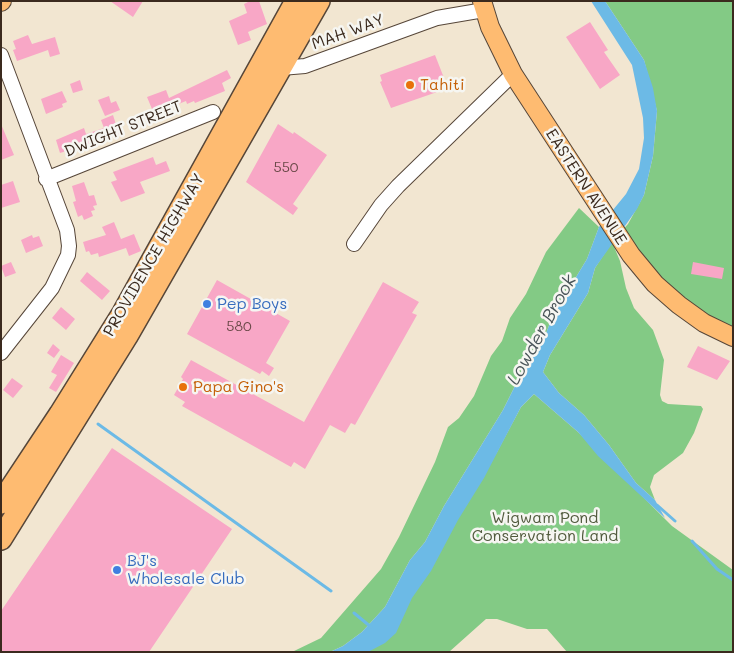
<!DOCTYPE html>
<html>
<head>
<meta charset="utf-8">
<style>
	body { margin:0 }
	#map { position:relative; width:734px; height:653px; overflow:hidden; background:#f2e6d1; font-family:Mali,sans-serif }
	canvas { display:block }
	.frame { position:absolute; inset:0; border:2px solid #3b2a1e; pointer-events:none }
</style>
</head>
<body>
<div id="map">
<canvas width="734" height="653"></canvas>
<div class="frame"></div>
</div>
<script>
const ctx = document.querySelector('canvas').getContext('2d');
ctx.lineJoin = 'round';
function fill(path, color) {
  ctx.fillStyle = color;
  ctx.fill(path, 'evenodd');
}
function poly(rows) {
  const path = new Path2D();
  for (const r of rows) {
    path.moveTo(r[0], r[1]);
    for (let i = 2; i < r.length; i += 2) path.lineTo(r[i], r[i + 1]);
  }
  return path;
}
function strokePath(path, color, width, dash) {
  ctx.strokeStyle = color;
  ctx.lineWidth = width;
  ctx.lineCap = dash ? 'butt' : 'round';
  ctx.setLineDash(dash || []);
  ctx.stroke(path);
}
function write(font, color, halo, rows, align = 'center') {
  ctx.font = font + ' Mali,sans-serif';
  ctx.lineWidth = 5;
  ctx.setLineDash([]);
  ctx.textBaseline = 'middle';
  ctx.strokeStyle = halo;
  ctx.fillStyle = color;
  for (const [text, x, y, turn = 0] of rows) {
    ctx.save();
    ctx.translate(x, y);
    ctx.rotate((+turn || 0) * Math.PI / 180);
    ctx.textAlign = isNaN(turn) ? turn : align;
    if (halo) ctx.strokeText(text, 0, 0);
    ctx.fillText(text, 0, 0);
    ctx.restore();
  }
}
fill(poly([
	[605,1,733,1,733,337,704,323,617,236,628,224,644,195,653,156,657,111,644,60],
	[579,208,599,227,587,259,567,292,557,305,543,341,522,372,503,410,444,506,425,542,410,560,385,607,362,632,343,646,330,652,292,652,321,638,381,569,399,537,435,462,448,427,459,418,474,396,491,356,502,341,510,318,526,294,546,252],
	[612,242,620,261,626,288,634,308,653,330,664,360,660,395,662,401,668,404,701,406,703,409,694,433,683,453,654,475,650,487,655,500,636,483,609,445,584,415,559,393,543,372,550,355,588,293,595,268],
	[534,394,578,432,672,526,733,570,733,652,567,652,547,629,527,629,497,619,486,619,449,652,349,652,373,642,497,452,521,407]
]), '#83ca85');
fill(poly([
	[591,1,605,1,644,60,653,88,657,111,653,156,644,195,637,209,595,268,588,293,550,355,543,372,559,393,584,415,609,445,636,483,655,500,665,518,598,456,578,432,534,394,521,407,484,478,458,520,431,571,412,598,396,633,385,643,368,652,330,652,343,646,362,632,385,607,410,560,425,542,444,506,503,410,522,372,543,341,557,305,567,292,587,259,599,227,626,194,639,169,644,138,643,118,632,65]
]), '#6cbae6');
strokePath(poly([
	[98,424,331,591],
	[657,505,675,521],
	[692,541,717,569,733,580],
	[354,613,371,627]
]), '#6cbae6', 3);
fill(poly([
	[110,1,143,1,133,17],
	[250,1,259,1,267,24,248,32,251,40,238,45,229,21,247,13,244,4],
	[590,22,608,50,604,52,620,75,600,89,566,37],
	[28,35,32,44,55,37,60,54,50,57,48,50,17,61,13,50,16,49,13,41],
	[435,55,444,78,437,81,440,91,391,108,380,82,382,81,380,75],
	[227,70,231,78,222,83,225,91,195,103,194,101,187,104,186,101,166,109,164,105,152,109,147,97,166,90,169,98],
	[80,80,83,90,73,93,70,84],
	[62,91,67,102,62,104,63,107,46,114,41,99],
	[109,96,111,103,116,101,120,110,105,116,98,100],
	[113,115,119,134,60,153,56,140,84,128,86,134,104,128,101,120],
	[1,124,14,155,1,160],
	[278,124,293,134,294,132,327,155,293,204,298,208,293,215,246,182],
	[153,157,156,165,166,161,170,171,140,182,145,193,121,202,111,182,117,180,113,172],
	[13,181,20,202,1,208,1,185],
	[84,182,89,196,94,195,97,205,93,206,95,210,91,211,93,216,84,220,82,215,78,217,73,202,76,201,72,186],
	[114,222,121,239,134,234,141,251,129,256,126,248,99,257,98,253,91,255,89,251,86,252,83,242,106,235,102,227],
	[32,235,33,238,39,236,43,246,26,253,21,240],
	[11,262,16,273,5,277,1,266],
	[693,262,724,268,722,279,691,274],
	[87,272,110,291,102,300,80,281],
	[217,280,290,321,266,363,274,368,269,376,262,371,260,374,187,334],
	[383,282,419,302,412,313,417,315,355,425,351,423,345,433,330,425,305,469,294,462,291,467,182,406,185,402,174,395,183,379,181,377,191,360,304,422],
	[61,307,75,319,66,330,52,318],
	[53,344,60,350,54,358,47,353],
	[698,346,730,361,717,380,687,367],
	[61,355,74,363,56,392,49,388,57,375,51,372],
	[12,378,23,386,13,398,3,390],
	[112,448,232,529,149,652,1,652,1,611]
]), '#f8a7c6');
const minor = poly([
	[1,55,67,230,69,246,68,255,52,288,1,353],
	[281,68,305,66,437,18,484,10],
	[46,179,213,112],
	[354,244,381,205,398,186,513,74]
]);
const major = poly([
	[482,1,490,27,513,74,631,255,655,284,679,305,704,323,733,337],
	[1,2,2,1]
]);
const highway = poly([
	[1,503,60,414,123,313,296,1],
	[1,539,127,336,319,1]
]);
strokePath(minor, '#564639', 16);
strokePath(major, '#564639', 20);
strokePath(highway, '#564639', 24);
strokePath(minor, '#fff', 14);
strokePath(major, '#febb71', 18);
strokePath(highway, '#febb71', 21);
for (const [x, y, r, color] of [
	[410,85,5,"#e8710a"],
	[207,304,5,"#3f7fe0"],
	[183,387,5,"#e8710a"],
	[117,570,5,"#3f7fe0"]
]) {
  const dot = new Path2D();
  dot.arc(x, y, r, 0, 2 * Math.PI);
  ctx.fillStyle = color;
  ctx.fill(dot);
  strokePath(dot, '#f6f6f2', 2);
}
write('14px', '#6a4948', null, [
	["550",286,168],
	["580",239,327]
]);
write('16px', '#3b2a1e', '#f6f6f2', [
	["MAH WAY",348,32,-20],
	["DWIGHT STREET",123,129,-22],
	["EASTERN AVENUE",586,187,57],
	["PROVIDENCE HIGHWAY",154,255,-60]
]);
write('16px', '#c56008', '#f6f6f2', [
	["Tahiti",420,85],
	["Papa Gino's",193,387]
], 'left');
write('16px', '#366cbe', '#f6f6f2', [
	["Pep Boys",217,304],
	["BJ's",127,561],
	["Wholesale Club",127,579]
], 'left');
write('16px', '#515a3d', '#f6f6f2', [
	["Wigwam Pond",545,518],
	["Conservation Land",545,536]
]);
write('italic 18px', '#4a555a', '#f6f6f2', [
	["Lowder Brook",542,330,-61]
]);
</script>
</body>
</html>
